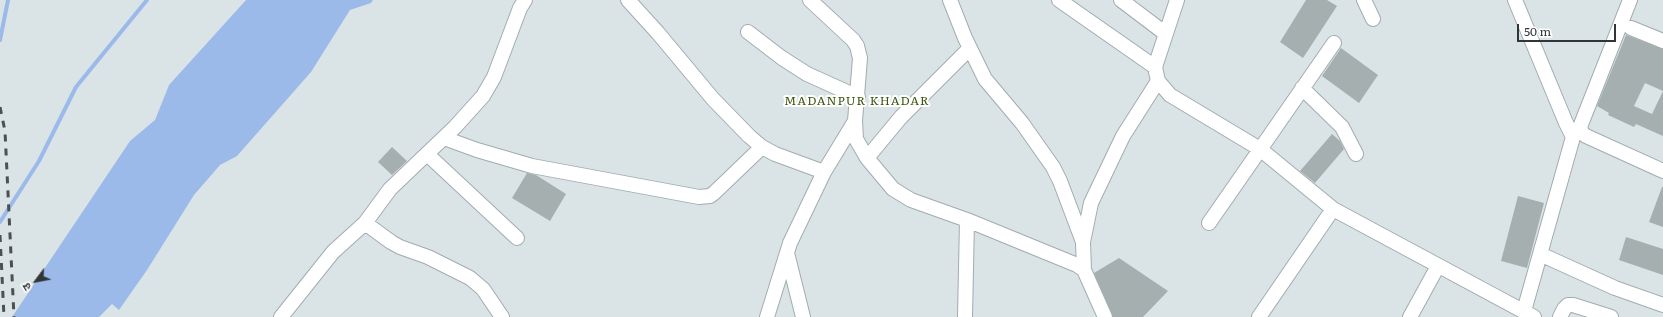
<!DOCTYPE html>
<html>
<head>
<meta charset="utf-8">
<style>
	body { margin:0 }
	#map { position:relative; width:1663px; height:317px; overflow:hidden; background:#dae4e7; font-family:Literata,"Noto Sans Devanagari",serif }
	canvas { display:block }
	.north { position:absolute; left:16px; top:261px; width:40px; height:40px; -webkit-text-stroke:3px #fff; paint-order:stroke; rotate:238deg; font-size:11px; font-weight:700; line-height:16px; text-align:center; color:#313536 }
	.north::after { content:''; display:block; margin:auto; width:14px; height:18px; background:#313536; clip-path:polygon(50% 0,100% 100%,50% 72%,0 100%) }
	.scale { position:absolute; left:1517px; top:24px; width:99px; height:18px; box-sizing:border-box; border:2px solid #313536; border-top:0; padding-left:5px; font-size:12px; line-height:14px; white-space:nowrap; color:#313536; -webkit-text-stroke:3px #fff; paint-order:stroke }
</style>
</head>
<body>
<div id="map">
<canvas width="1663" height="317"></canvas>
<div class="north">उ</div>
<div class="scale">50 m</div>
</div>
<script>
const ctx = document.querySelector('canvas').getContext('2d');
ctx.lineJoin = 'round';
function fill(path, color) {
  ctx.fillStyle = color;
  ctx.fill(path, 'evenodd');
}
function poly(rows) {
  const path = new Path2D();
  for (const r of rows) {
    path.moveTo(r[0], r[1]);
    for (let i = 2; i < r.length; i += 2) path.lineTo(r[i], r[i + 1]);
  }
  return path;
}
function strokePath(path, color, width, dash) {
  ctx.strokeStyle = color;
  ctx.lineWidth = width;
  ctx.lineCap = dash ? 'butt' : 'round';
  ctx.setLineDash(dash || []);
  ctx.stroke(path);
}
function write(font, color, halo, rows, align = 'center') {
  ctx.font = font + ' Literata,serif';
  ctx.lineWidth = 4;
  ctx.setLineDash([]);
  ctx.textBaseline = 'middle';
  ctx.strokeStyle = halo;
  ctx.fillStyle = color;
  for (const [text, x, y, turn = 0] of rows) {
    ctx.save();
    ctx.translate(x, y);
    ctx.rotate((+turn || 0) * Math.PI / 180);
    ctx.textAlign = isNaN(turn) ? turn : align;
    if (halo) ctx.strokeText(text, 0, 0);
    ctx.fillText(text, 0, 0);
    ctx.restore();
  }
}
fill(poly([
	[246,0,373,0,371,3,350,10,311,72,237,156,220,165,194,195,147,270,119,310,112,304,99,317,12,317,130,141,155,120,169,85]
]), '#9cbae9');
strokePath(poly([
	[0,40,8,0],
	[0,222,39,161,76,87,147,0]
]), '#9cbae9', 4);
fill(poly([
	[1306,0,1327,0,1337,6,1303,58,1280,42],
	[1626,35,1663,49,1663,136,1636,124,1634,127,1608,115,1609,113,1597,106],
	[1645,83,1663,91,1652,114,1634,106],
	[1341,48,1378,75,1359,103,1322,76],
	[1332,134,1340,141,1344,149,1315,183,1300,171],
	[392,147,407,161,392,175,378,162],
	[527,173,536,175,566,194,550,221,512,198],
	[1662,187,1663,187,1663,227,1649,222],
	[1518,196,1544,203,1527,268,1501,261],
	[1626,237,1663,249,1663,275,1619,260],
	[1119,258,1168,291,1143,317,1113,317,1094,273]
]), '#a5afb0');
const minor = poly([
	[628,0,658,33,713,99,749,136,762,147,775,154,824,172],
	[810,0,853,40,857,46,860,58,855,121,856,139,867,158,893,189,911,200,967,220,1077,265,1084,270],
	[950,0,965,38,985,79,1022,123,1053,167,1060,181,1083,242],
	[1059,0,1155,67],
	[1121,0,1166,34],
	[1177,0,1155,67,1158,81,1170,95,1260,149,1333,209,1534,317],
	[1364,0,1373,19],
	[1515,0,1566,123,1573,137,1524,311],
	[1630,0,1580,127,1582,133,1586,136,1663,171],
	[1631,28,1663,41],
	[748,32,782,58,807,74,858,97],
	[1302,88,1342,127,1356,154],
	[444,138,477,150,532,166,699,197,710,196,714,193,762,147],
	[427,154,517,238],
	[867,158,901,117,970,48],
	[365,223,391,242,400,247,428,257,470,278,483,289,502,317],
	[1209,223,1334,43],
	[787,253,803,317],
	[1540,254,1615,288,1663,305],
	[281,317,333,252,365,223,390,189,455,127,483,96,494,77,520,8,525,0],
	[767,317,790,243,824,172,855,121],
	[965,317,967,220],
	[1105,317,1084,270,1083,242,1091,203,1123,136,1158,81],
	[1259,317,1333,209],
	[1410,317,1438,266],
	[1560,317,1564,309,1568,305,1573,305,1611,317]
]);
strokePath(minor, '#a2acaf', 16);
strokePath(minor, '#fff', 14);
strokePath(poly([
	[0,107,5,131,14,317],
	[0,235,4,317]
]), '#4b5051', 3, [7, 7]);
ctx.letterSpacing = '1px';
write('12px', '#3e570e', '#fff', [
	["MADANPUR KHADAR",857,101]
]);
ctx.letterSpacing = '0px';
</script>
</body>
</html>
